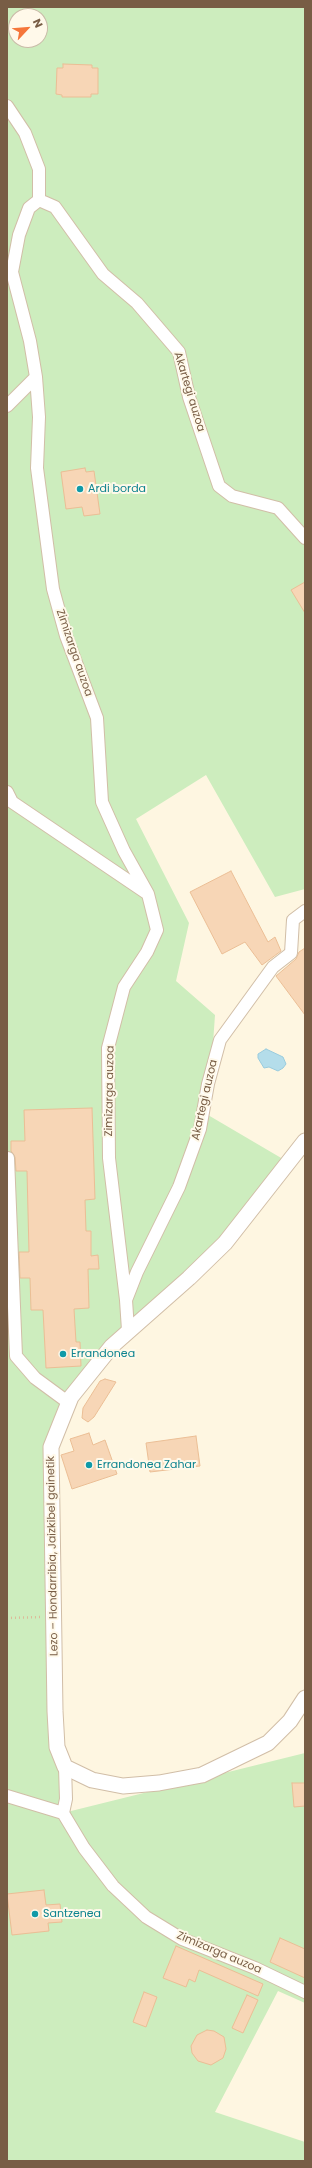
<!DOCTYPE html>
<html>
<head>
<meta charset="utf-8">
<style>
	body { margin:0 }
	#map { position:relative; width:312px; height:2168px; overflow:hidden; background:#fef6e1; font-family:Poppins,sans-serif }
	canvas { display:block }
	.frame { position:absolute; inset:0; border:8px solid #785d45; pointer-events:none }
	.north { position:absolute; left:8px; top:8px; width:40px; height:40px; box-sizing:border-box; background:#fff9ea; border:1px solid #c9bba8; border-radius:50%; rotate:64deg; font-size:11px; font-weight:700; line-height:16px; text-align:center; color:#785d45 }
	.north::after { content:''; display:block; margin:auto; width:14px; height:18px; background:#f5763a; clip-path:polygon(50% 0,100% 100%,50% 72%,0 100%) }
</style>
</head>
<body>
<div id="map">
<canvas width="312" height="2168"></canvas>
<div class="frame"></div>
<div class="north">N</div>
</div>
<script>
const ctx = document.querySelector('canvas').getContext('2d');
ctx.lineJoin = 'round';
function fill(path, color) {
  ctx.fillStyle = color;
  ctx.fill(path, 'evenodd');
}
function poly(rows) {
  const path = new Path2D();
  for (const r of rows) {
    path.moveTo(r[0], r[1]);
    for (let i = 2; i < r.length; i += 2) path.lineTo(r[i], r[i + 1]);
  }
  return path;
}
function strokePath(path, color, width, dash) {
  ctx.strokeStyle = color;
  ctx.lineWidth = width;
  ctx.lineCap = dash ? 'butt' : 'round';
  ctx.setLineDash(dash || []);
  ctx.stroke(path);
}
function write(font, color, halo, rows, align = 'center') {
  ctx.font = font + ' Poppins,sans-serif';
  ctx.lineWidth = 4;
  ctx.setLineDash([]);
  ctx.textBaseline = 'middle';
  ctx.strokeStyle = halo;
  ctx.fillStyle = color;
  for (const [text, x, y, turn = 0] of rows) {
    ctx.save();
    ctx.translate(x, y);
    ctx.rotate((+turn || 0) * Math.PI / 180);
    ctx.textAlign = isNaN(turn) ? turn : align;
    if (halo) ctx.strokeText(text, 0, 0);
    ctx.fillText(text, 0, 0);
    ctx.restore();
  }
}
fill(poly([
	[7,7,305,7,305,889,275,897,206,775,136,819,189,923,176,981,215,1015,208,1115,288,1162,57,1417,63,1813,305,1753,305,2003,278,1991,215,2112,305,2142,305,2161,7,2161],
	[16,16,40,16,40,40,16,40]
]), '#cdedbe');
const water = poly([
	[266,1049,283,1057,286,1064,283,1068,278,1071,269,1067,264,1068,258,1058,258,1054,266,1049]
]);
fill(water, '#b4ddea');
strokePath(water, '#99cbdd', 1);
const building = poly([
	[63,64,92,65,92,68,98,68,98,94,91,94,91,97,62,97,62,95,56,94,57,68,63,68,63,64],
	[85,468,86,472,94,471,100,514,84,516,82,507,66,509,61,472,85,468],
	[305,582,305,613,291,590,305,582],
	[231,871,268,942,275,937,281,951,262,965,245,942,222,954,190,892,231,871],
	[305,948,305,1015,276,976,296,959,299,952,305,948],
	[92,1108,95,1199,85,1200,86,1231,91,1231,91,1256,98,1255,99,1269,88,1269,89,1308,74,1309,76,1342,80,1342,81,1366,46,1368,43,1310,31,1310,30,1278,20,1278,19,1252,29,1252,27,1171,16,1171,15,1157,11,1151,11,1141,25,1141,24,1110,92,1108],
	[105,1379,116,1382,94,1417,88,1422,82,1418,83,1408,100,1381,105,1379],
	[89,1433,93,1445,105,1440,117,1474,72,1489,61,1455,74,1451,70,1439,89,1433],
	[196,1436,200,1466,150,1472,146,1443,196,1436],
	[292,1783,305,1783,305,1806,294,1807,292,1783],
	[44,1890,46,1905,60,1904,62,1922,48,1923,49,1931,12,1935,7,1894,44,1890],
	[280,1938,305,1949,305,1978,270,1962,280,1938],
	[176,1946,263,1984,258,1996,199,1970,195,1982,189,1979,186,1987,163,1978,176,1946],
	[144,1992,157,1997,146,2027,133,2022,144,1992],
	[247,1995,258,2000,243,2033,232,2028,247,1995],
	[207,2030,214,2031,224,2037,226,2049,223,2058,211,2065,198,2061,192,2053,191,2046,197,2035,207,2030]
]);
fill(building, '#f7d6b6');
strokePath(building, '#ebbe95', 1);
const minor = poly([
	[7,106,25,133,39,169,39,200],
	[39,200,29,208,19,235,12,272,30,341,36,377,39,417,37,468,53,589,66,636,97,718,102,802,124,851,148,894],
	[39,200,55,207,103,274,137,303,179,352,189,397,219,486,232,496,278,508,305,538],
	[7,406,36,377],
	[7,792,12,802,148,894,157,930,147,952,124,987,108,1048,109,1158,126,1300],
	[8,1158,16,1356,35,1378,69,1403],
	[128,1330,126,1300,137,1272,179,1187,200,1129,208,1084,220,1040,273,967,291,953,293,920,305,911],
	[7,1796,63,1813,66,1799,65,1767],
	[63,1813,84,1848,113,1886,146,1917,182,1939,255,1968,305,1992]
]);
const tertiary = poly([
	[305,1141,225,1243,189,1278,112,1346,71,1397,51,1447,55,1711,57,1747,65,1767,92,1780,123,1786,159,1783,202,1775,268,1743,290,1721,305,1698]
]);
strokePath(minor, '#d1bea7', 14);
strokePath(tertiary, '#d1bea7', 17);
strokePath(poly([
	[7,1618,41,1617]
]), '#dcba99', 2.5, [1, 3]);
strokePath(minor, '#fff', 12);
strokePath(tertiary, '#fff', 15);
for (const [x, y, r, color] of [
	[80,489,4,"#0f9aa8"],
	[63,1354,4,"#0f9aa8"],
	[89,1465,4,"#0f9aa8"],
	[35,1914,4,"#0f9aa8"]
]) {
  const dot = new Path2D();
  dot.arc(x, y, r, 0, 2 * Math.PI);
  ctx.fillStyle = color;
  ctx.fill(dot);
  strokePath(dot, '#fff9ea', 1.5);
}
write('11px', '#785d45', '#fff9ea', [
	["Akartegi auzoa",189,392,73],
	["Zimizarga auzoa",74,653,71],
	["Zimizarga auzoa",110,1091,-89],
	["Akartegi auzoa",205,1100,-77],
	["Lezo – Hondarribia, Jaizkibel gainetik",53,1556,-91],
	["Zimizarga auzoa",219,1953,23]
]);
write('11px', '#0d838f', '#fff9ea', [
	["Ardi borda",88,489],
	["Errandonea",71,1354],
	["Errandonea Zahar",97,1465],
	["Santzenea",43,1914]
], 'left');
</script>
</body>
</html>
